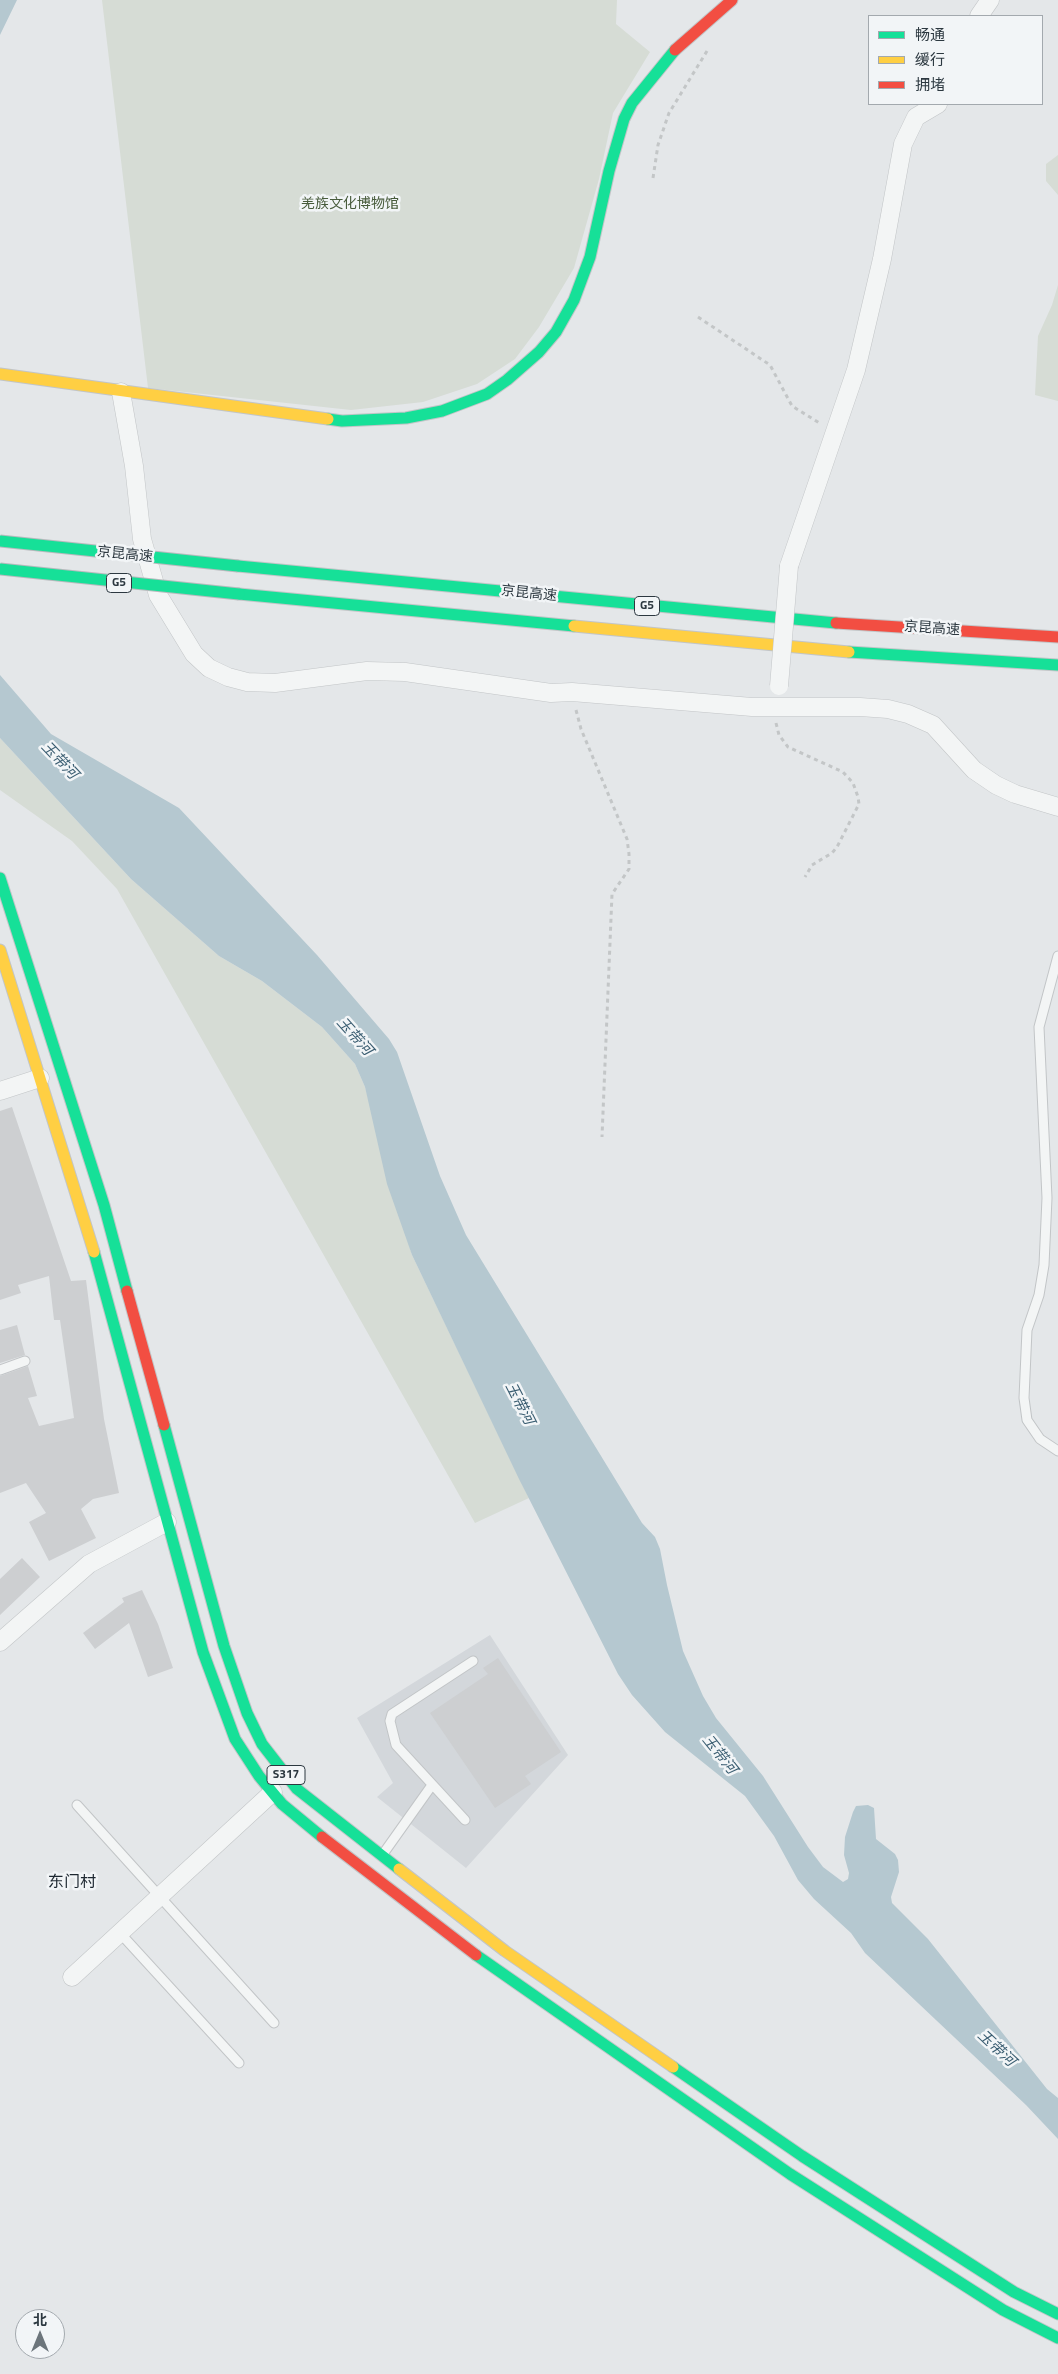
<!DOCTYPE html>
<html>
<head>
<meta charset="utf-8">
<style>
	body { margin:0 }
	#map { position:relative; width:1058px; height:2374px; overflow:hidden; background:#e4e7e9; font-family:"Titillium Web","Noto Sans SC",sans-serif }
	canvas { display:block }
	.legend { position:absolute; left:868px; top:15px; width:175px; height:90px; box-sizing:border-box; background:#f2f5f7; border:1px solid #a3a9ae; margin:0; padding:6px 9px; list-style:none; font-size:15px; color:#2c3840 }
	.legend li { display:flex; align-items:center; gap:10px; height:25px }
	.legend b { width:25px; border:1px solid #a3a9ae }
	.north { position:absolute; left:15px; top:2309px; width:50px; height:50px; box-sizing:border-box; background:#f2f5f7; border:1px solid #a3a9ae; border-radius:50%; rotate:0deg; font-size:14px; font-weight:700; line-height:20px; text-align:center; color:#2c3840 }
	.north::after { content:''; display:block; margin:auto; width:18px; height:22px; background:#6c757b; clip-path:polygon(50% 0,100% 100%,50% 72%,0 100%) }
</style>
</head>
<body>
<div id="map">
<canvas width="1058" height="2374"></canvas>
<ul class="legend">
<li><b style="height:6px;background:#16e098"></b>畅通</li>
<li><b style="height:6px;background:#ffcf43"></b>缓行</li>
<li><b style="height:6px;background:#f24e42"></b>拥堵</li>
</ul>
<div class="north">北</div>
</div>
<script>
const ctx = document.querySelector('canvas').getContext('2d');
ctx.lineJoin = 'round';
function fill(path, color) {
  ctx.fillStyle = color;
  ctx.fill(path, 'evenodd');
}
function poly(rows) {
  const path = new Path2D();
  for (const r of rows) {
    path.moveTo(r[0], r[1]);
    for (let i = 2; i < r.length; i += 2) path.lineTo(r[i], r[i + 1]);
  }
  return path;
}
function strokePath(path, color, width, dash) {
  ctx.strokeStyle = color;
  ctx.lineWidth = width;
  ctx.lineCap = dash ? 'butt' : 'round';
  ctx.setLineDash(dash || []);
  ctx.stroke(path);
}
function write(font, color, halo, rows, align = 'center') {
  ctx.font = font + ' "Titillium Web","Noto Sans SC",sans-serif';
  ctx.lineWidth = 5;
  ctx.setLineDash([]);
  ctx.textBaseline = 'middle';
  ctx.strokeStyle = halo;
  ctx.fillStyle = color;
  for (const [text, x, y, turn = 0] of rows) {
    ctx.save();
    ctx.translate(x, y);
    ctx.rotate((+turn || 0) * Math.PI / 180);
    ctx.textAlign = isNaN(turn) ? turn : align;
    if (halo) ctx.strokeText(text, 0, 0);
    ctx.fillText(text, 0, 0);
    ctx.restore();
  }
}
fill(poly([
	[490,1635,568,1755,466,1868,377,1797,393,1783,357,1718]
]), '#d3d7db');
fill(poly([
	[102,0,617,0,616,24,650,52,613,113,599,179,574,268,539,327,515,359,477,384,423,402,351,410,148,388],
	[1058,155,1058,195,1046,181,1046,164],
	[1058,285,1058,401,1035,395,1038,336,1052,305],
	[0,738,131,879,219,956,262,981,322,1027,355,1064,365,1087,412,1255,529,1498,475,1523,117,889,72,841,0,790]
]), '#d6dcd5');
fill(poly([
	[0,0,17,0,0,35],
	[0,675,51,734,179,808,317,955,389,1039,397,1052,440,1176,466,1235,642,1523,655,1537,660,1549,667,1585,683,1651,703,1696,716,1718,763,1776,808,1847,823,1867,843,1882,848,1879,849,1873,844,1855,845,1837,853,1812,856,1806,868,1805,874,1808,876,1839,895,1854,898,1860,899,1872,891,1897,892,1903,928,1939,1047,2089,1058,2098,1058,2139,1026,2105,865,1953,851,1933,814,1899,798,1880,774,1836,745,1796,665,1732,632,1695,618,1674,519,1479,412,1255,387,1184,365,1087,355,1064,322,1027,262,981,219,956,131,879,0,738]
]), '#b5c8d0');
fill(poly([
	[12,1107,71,1281,86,1280,104,1419,119,1493,93,1499,81,1509,96,1538,49,1561,29,1522,46,1513,26,1483,0,1493,0,1376,28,1366,37,1396,28,1398,39,1426,74,1418,60,1320,54,1320,49,1276,18,1285,21,1293,0,1300,0,1111],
	[17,1325,25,1355,0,1363,0,1330],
	[22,1558,40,1577,0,1615,0,1579],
	[142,1590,158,1624,173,1668,148,1677,129,1623,95,1649,83,1633,124,1602,122,1598],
	[498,1658,561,1752,525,1776,531,1784,495,1808,430,1713,488,1674,483,1668]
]), '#cdcfd1');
const lane = poly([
	[1058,956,1039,1027,1047,1198,1044,1265,1039,1295,1027,1330,1024,1398,1027,1420,1040,1439,1058,1451],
	[0,1370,25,1361],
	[77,1805,274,2023],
	[465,1820,396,1745,390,1721,392,1714,473,1661],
	[383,1854,432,1785],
	[120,1933,239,2063]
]);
const street = poly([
	[979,16,990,0],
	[121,392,134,466,142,539,158,595,194,654,209,668,228,677,247,682,275,683,367,671,405,672,551,693,572,692,752,707,860,707,888,709,908,714,933,725,974,770,996,785,1015,794,1058,807],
	[789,566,856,370,882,259,903,144,916,117,938,104],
	[0,1091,40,1078],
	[0,1642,89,1564,167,1522],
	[72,1977,273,1792]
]);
const fast = poly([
	[328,419,342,421,406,418,442,411,487,394,507,380,539,352,556,332,574,300,590,257,609,171,624,119,632,103,675,50],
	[238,566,836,623],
	[239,594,574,626],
	[849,652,1058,665],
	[0,878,104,1205,127,1291],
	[94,1252,203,1652,235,1739,259,1776,282,1804,322,1837],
	[164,1425,224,1646,247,1713,262,1744,297,1789,399,1869],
	[476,1955,790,2174,1003,2310,1058,2338],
	[673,2067,802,2156,1014,2292,1058,2314]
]);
const slow = poly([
	[0,374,328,419],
	[574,626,849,652],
	[0,950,94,1252],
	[399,1869,505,1951,673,2067]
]);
const jam = poly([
	[675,50,732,0],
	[836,623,1058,637],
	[127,1291,164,1425],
	[322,1837,476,1955]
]);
strokePath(lane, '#c2c5c7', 11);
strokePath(street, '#c2c5c7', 19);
strokePath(fast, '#c2c5c7', 13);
strokePath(slow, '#c2c5c7', 13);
strokePath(jam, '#c2c5c7', 13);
strokePath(poly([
	[653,178,658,145,669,113,707,51],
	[698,317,770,365,792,406,821,424],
	[576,710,581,729,627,839,629,854,629,869,612,894,602,1137],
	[776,723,779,735,788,747,843,772,853,783,858,797,859,804,837,847,832,853,812,865,805,877]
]), '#c3c6c7', 3, [4, 4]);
strokePath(lane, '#f3f5f5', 9);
strokePath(street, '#f3f5f5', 18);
strokePath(fast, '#16e098', 11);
strokePath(slow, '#ffcf43', 11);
strokePath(jam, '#f24e42', 11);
const streetBridge = poly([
	[779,686,789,566]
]);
const fastBridge = poly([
	[0,541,238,566],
	[0,569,239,594]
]);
strokePath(streetBridge, '#c2c5c7', 19, []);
strokePath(fastBridge, '#b7babd', 13, []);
strokePath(streetBridge, '#f3f5f5', 18);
strokePath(fastBridge, '#16e098', 11);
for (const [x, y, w] of [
	[119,583,25],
	[647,606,25],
	[286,1775,38]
]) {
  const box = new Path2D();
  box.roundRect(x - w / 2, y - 9.5, w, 19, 4);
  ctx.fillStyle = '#f2f5f7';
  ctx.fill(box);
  strokePath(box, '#2c3840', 1);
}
write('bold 12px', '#2c3840', null, [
	["G5",119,583],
	["G5",647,606],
	["S317",286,1775]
]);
write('14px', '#475b3b', '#f2f5f7', [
	["羌族文化博物馆",350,205]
]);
write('14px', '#2c3840', '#f2f5f7', [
	["京昆高速",125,555,6],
	["京昆高速",529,594,6],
	["京昆高速",932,629,4]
]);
write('italic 15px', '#3a5d71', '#f2f5f7', [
	["玉带河",59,761,46],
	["玉带河",354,1037,48],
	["玉带河",519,1404,63],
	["玉带河",719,1755,51],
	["玉带河",996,2049,43]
]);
write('16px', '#1e2831', '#f2f5f7', [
	["东门村",72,1883]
]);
</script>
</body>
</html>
